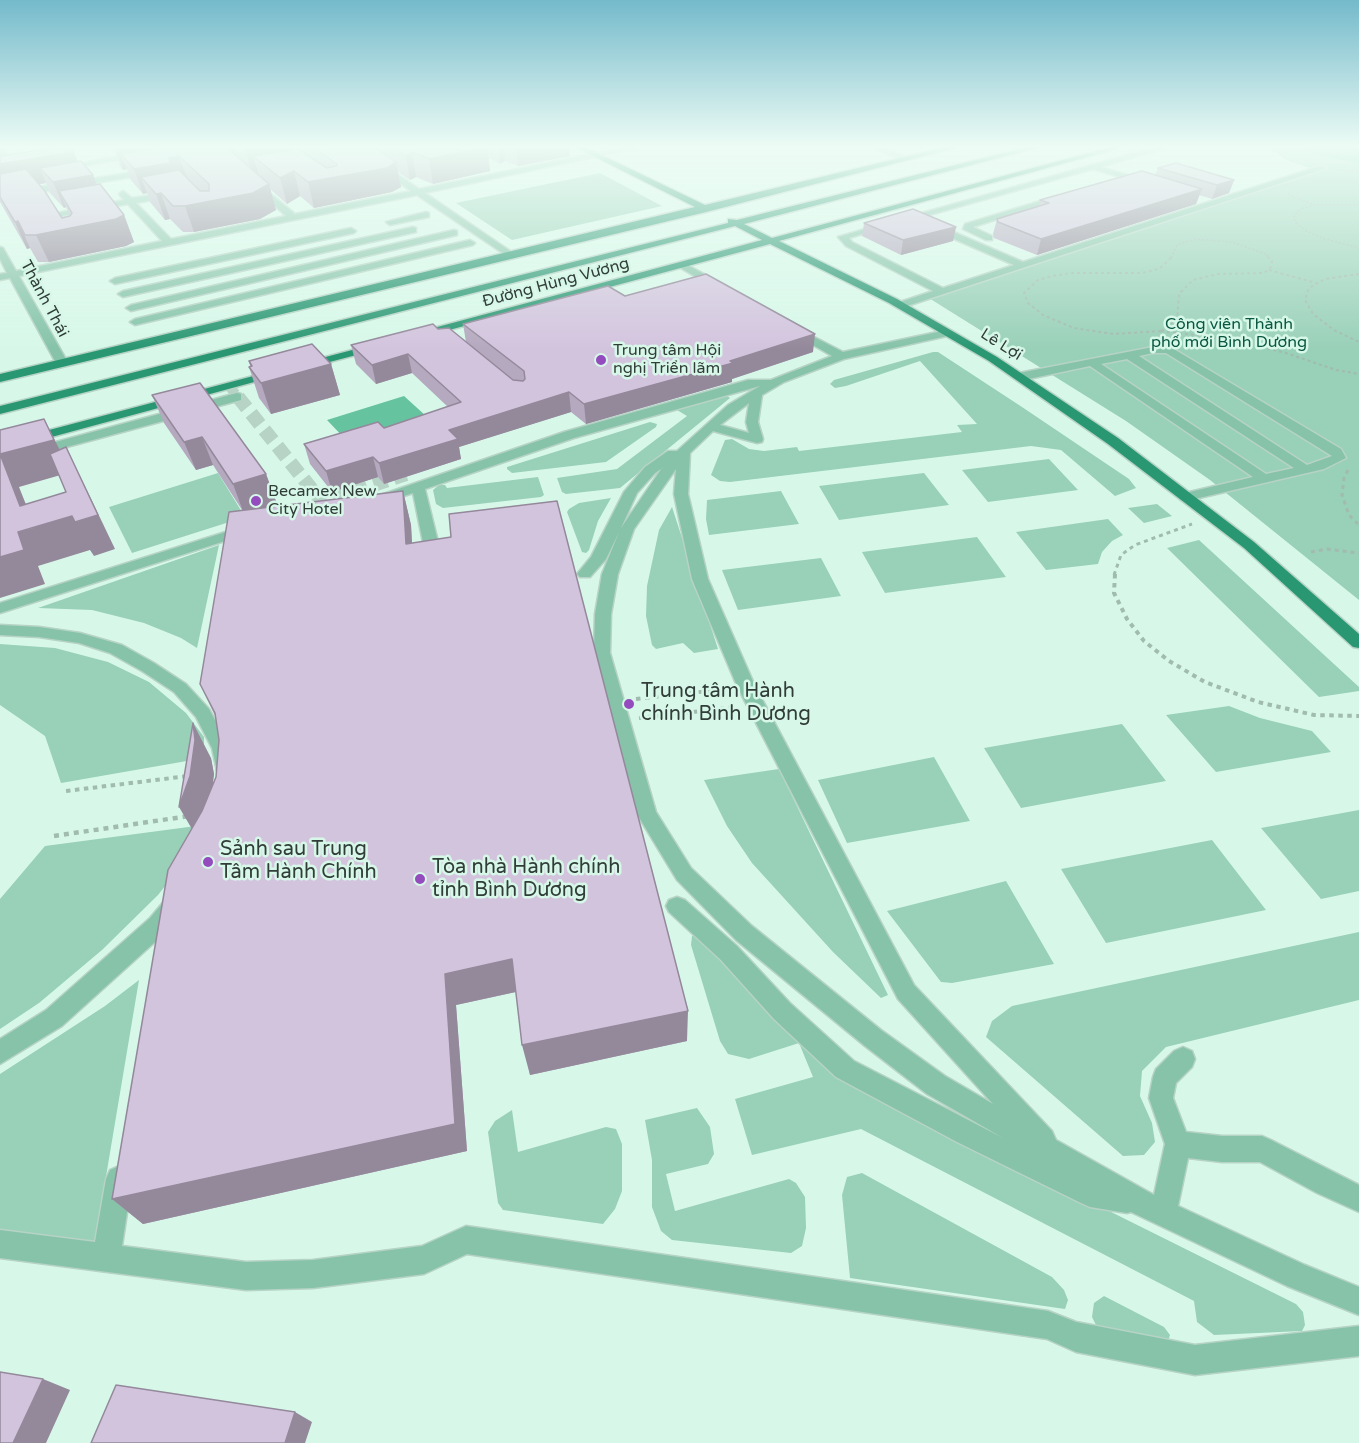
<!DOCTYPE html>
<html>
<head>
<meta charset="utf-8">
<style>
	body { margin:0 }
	canvas { display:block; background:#d7f8e9 }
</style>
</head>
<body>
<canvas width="1359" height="1443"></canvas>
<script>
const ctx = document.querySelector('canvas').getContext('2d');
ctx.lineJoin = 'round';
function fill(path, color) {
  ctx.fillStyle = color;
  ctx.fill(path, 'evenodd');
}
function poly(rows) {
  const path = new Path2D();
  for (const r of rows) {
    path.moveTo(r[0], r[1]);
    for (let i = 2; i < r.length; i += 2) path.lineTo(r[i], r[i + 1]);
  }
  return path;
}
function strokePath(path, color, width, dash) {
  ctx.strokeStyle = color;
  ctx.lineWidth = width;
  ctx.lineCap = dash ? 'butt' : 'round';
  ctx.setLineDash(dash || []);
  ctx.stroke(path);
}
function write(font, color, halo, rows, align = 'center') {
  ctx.font = font + ' "Varela Round",sans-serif';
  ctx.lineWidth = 5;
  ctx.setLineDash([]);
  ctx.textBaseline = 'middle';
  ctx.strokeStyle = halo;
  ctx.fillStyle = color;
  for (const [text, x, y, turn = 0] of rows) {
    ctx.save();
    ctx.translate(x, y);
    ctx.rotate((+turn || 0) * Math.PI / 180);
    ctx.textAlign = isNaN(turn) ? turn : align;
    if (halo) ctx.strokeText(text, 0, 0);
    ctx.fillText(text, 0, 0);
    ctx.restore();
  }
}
fill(poly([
	[1270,147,1359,147,1359,600,1210,480,1126,421,924,295,1312,169,1284,159],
	[600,173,662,206,512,240,456,203],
	[933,352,938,352,1022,407,1129,479,1136,488,1115,496,1061,450,1031,446,730,482,720,481,711,475,725,440,732,439,749,449,764,451,797,447,799,451,962,432,957,425,977,424,920,361,846,386,835,388,830,384,834,380],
	[724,394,730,398,620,488,566,494,562,492,557,478,617,469,687,416,677,410],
	[650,422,657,424,656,427,606,462,512,473,507,469,507,467],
	[1049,459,1078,490,988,502,962,470],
	[218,473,245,517,132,553,109,507],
	[924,473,949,505,839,520,819,486],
	[538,477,544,495,541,497,443,508,436,504,433,490,439,485,445,485,447,488],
	[781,491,799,524,709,535,706,519,707,500],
	[611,498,598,521,589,550,586,553,582,552,567,512,569,509,579,503],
	[1157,504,1172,516,1144,523,1128,508],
	[672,507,718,649,694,653,683,643,656,649,652,645,646,616,647,586,659,530],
	[1108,519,1123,535,1112,541,1102,552,1098,564,1046,570,1016,532],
	[977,537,1006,577,885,593,862,552],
	[1199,540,1359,687,1359,691,1319,697,1167,548],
	[219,545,197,648,181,638,144,623,92,610,38,608],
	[821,558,841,596,738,610,722,570],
	[0,644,55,648,108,662,149,682,186,713,204,737,204,758,61,783,45,736,0,705],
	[1229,706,1260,718,1312,731,1331,752,1216,772,1166,715],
	[1122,724,1166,781,1021,808,984,748],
	[934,757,970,821,847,843,818,780],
	[779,769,888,995,881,998,833,952,752,863,727,826,704,780],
	[1359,810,1359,891,1321,899,1261,828],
	[196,826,181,866,158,895,102,950,39,1003,0,1029,0,899,45,846],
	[1212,840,1266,910,1106,943,1061,869],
	[1006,881,1054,964,952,983,941,982,887,911],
	[1359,932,1359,1000,1166,1047,1142,1071,1140,1096,1152,1123,1155,1142,1144,1155,1123,1156,986,1037,992,1021,1012,1006],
	[697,934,854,1084,1296,1304,1303,1312,1305,1325,1302,1331,1214,1335,1197,1322,1194,1301,861,1129,752,1155,735,1099,813,1077,799,1043,749,1059,728,1054,720,1041,691,945,692,936],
	[139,980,95,1242,0,1229,0,1074,105,1006],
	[697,1108,710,1127,714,1154,708,1164,666,1174,675,1211,789,1179,796,1183,805,1197,806,1228,802,1246,791,1253,672,1240,661,1231,652,1207,652,1160,645,1120],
	[512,1110,518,1152,606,1127,616,1129,622,1144,622,1191,615,1209,603,1224,503,1210,498,1203,488,1132,495,1121],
	[862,1173,1052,1277,1064,1290,1068,1300,1065,1309,850,1278,842,1195,847,1177],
	[1104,1296,1164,1327,1170,1335,1168,1341,1097,1327,1092,1317,1094,1303]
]), '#99d0b8');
fill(poly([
	[1300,147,1359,147,1359,163,1319,156],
	[404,396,426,416,347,441,327,420]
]), '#66c39f');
strokePath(poly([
	[229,386,239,398]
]), '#b6d3c6', 10, [10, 5]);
strokePath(poly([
	[238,397,322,502,406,474]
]), '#b6d3c6', 14, [14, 7]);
const minor = poly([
	[167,147,185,147,61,170,57,168,167,147],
	[349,147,358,147,419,189,625,147,641,147,425,193,513,253,513,257,510,258,417,195,19,276,68,363,62,366,56,363,10,278,0,280,0,274,7,273,0,259,0,247,3,248,16,271,162,241,128,204,61,216,57,213,124,200,119,194,123,191,132,198,174,192,174,196,136,203,171,239,286,216,252,185,251,183,255,181,295,214,411,191,349,147],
	[871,147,882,147,911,159,904,161,871,147],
	[1155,147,1168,147,1101,167,1150,182,1150,186,1093,169,915,219,908,217,1155,147],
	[0,148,4,150,19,175,18,177,11,175,0,156,0,148],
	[1320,166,1327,168,901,308,896,305,897,303,933,291,846,246,838,237,889,222,889,226,849,238,852,242,943,288,1014,265,929,228,929,224,935,224,1023,262,1320,166],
	[153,169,156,169,156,173,0,199,0,193,153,169],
	[1057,196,1064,198,973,227,992,236,992,240,986,240,963,229,965,224,1057,196],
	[426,212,429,213,429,217,390,225,386,222,426,212],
	[413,227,416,228,416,232,123,297,118,294,123,291,413,227],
	[351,228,356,231,354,233,115,284,110,281,115,278,351,228],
	[454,230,457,231,457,235,131,311,126,308,131,305,454,230],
	[470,240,475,243,473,245,135,325,130,322,135,319,470,240],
	[682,262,726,286,727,288,718,290,679,267,677,265,682,262],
	[793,326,843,352,947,330,952,333,947,336,844,359,784,382,762,395,758,422,763,439,762,442,757,443,713,431,690,453,688,494,708,579,755,686,914,985,1052,1131,1056,1140,1154,1195,1165,1144,1149,1098,1153,1077,1156,1069,1174,1051,1183,1047,1192,1051,1195,1059,1192,1067,1176,1083,1173,1098,1186,1132,1222,1136,1262,1136,1271,1140,1359,1185,1359,1212,1317,1193,1260,1162,1222,1162,1188,1158,1178,1206,1305,1265,1359,1287,1359,1315,1287,1286,1131,1212,1127,1213,1090,1207,1081,1203,957,1142,836,1077,774,1019,721,960,669,912,666,906,669,900,677,897,685,900,737,946,790,1003,854,1061,1003,1138,927,1094,865,1046,736,940,677,880,637,814,594,653,595,614,602,574,619,532,606,559,590,577,580,577,577,574,591,557,624,492,645,467,668,451,677,451,728,405,760,386,574,438,425,489,443,562,440,565,430,565,427,562,413,493,380,504,373,500,375,497,564,432,748,380,771,380,832,356,789,331,789,327,793,326],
	[749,403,746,422,749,433,720,425,749,403],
	[664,467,662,468,621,528,637,493,655,473,664,467],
	[676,469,674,494,692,579,737,686,898,999,993,1104,945,1076,881,1030,752,926,691,868,656,812,610,653,611,614,618,574,634,529,676,469],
	[1153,347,1172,348,1341,449,1346,458,1324,469,1186,501,1181,500,1179,497,1181,494,1253,477,1090,366,1019,381,1013,377,1019,373,1153,347],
	[1153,353,1166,353,1332,456,1307,465,1139,356,1153,353],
	[1127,359,1294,468,1266,474,1101,364,1127,359],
	[237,393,241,394,241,400,0,465,0,457,237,393],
	[248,525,255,529,253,532,0,613,0,603,248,525],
	[0,625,39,627,80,633,122,645,154,663,186,684,209,709,230,748,233,766,231,771,224,773,217,771,212,748,196,717,174,692,142,671,110,653,79,643,39,637,0,635,0,625],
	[174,896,182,899,185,905,166,932,62,1026,0,1064,0,1039,46,1010,150,918,166,899,174,896],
	[119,1166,128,1170,132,1179,122,1246,246,1262,313,1260,422,1246,466,1226,1048,1311,1076,1322,1195,1345,1359,1326,1359,1356,1195,1375,1076,1352,1047,1339,467,1254,424,1274,313,1288,246,1290,0,1258,0,1230,95,1242,106,1179,110,1170,119,1166]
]);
const major = poly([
	[575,147,585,147,705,205,945,147,959,147,706,212,0,382,0,374,695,207,575,147],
	[1027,147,1041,147,744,224,772,238,1111,147,1124,147,779,241,897,299,997,357,1118,438,1254,542,1359,634,1359,648,1353,647,1244,548,1108,444,989,361,889,303,770,244,423,337,419,338,414,335,415,333,762,240,735,226,0,414,0,406,728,223,728,219,737,220,1027,147],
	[375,344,379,345,379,349,303,369,297,366,299,364,375,344],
	[276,370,282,373,280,375,0,451,0,443,276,370]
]);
strokePath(minor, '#b6d3c6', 3);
strokePath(major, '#b6d3c6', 3);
strokePath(poly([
	[1276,147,1283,156,1293,161],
	[1336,170,1359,172],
	[1288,194,1314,205],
	[1359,205,1315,205,1301,209,1294,215,1295,222,1305,230,1322,238,1359,248],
	[1171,258,1177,245,1195,239,1232,242,1266,254,1270,258]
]), '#a1bbaf', 1.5, [2, 2]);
strokePath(poly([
	[1269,270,1316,283],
	[1359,274,1325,279,1309,288,1305,300,1313,314,1334,330,1359,342],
	[1161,331,1231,339,1286,353,1336,370,1359,374],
	[1161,331,1113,334,1074,328,1043,315,1028,303,1024,293,1038,280,1052,276,1072,273,1142,273,1159,269,1172,257],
	[1161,331,1177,320,1179,294,1193,280,1218,274,1264,273,1271,267,1272,261,1268,257]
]), '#a1bbaf', 2, [3, 3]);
strokePath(poly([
	[1348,470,1344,478,1342,495,1349,515,1359,525],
	[1311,552,1327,549,1359,553],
	[1114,575,1121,555,1135,545,1192,524]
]), '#a1bbaf', 3, [4, 4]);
strokePath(poly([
	[1115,574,1114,593,1127,619,1144,641,1169,661,1205,682,1258,702,1314,715,1359,716],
	[636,699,727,689],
	[639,718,736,707],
	[66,791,188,776]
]), '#a1bbaf', 4, [4.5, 4.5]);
strokePath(poly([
	[54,836,189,816]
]), '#a1bbaf', 4.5, [5, 5]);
fill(minor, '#86c3a9');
fill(major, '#2a9773');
fill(poly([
	[113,147,226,147,229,150,228,147,569,147,570,156,518,166,505,161,500,164,489,158,490,171,433,184,416,177,410,180,398,172,401,187,392,192,314,208,300,196,287,204,270,189,276,210,260,219,194,232,183,232,170,219,165,220,150,202,147,193,143,194,130,179,127,169,123,170,120,166],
	[0,156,77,161,93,175,96,184,124,215,134,242,126,246,49,262,38,262,30,248,27,249,0,202],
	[46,183,50,193,64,208,66,207,70,217,62,218,39,184],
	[1158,168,1234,180,1229,193,1212,199,1199,195,1196,204,1037,255,994,238,993,234,997,219,1038,207,1040,200,1155,175],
	[864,223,956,227,953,241,901,255,862,236],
	[625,296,813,352,732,379,732,382,586,424,571,412,459,447,461,459,384,484,378,477,332,492,310,464,304,444,384,428,448,407,412,373,376,384,356,364,351,345,438,329,466,342,463,324],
	[249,361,331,364,340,395,271,414,259,398,249,367,250,366],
	[152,395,266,474,277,504,263,508,403,491,411,525,412,543,687,1041,530,1075,516,992,456,1005,467,1151,143,1224,112,1199,192,829,211,758,214,774,212,786,216,777,219,740,215,716,200,684,242,510,213,465,196,470,164,423]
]), '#b5a9bf');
fill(poly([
	[115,147,200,147,179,156,188,180,141,177,147,193,143,194,134,169,121,154,127,169,123,170],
	[228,147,233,147,234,152,230,152],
	[243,147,289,147,294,166,253,156,258,172,252,173,245,148],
	[487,147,490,171,433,184,429,159],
	[498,147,503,147,505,161,500,164],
	[516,147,569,147,570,156,518,166],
	[74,152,84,177,40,168,46,183,0,191,0,164],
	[412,152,416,177,410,180,406,156],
	[396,162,401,187,392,192,314,208,308,182],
	[294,171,300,196,287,204,280,178],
	[93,175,103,200,59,191,66,207,64,208,53,182],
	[1234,180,1229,193,1212,199,1217,185],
	[269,184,276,210,260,219,194,232,185,206],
	[1202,189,1196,204,1037,255,1041,239],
	[161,193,170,219,165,220,156,194],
	[124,215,134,242,126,246,49,262,36,235],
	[18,221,30,248,27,249,15,222],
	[956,227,953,241,901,255,903,240],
	[815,334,813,352,732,379,732,382,586,424,584,404,730,361],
	[408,354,412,373,376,384,372,365],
	[331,364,340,395,271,414,261,383],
	[569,392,571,412,459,447,461,459,384,484,379,463,449,430],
	[44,419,71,472,19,487,35,527,72,516,76,522,98,515,66,447,82,480,115,549,94,556,90,550,38,566,45,584,0,598,0,557,24,550,18,532,33,528,20,506,0,454,54,440],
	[202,437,213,465,196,470,184,442],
	[373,457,378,477,332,492,326,471],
	[266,474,277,504,244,514,233,484],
	[403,491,411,525,414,578,406,544],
	[193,723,211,758,214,774,210,810,199,841,179,807],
	[512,959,520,991,456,1005,467,1151,143,1224,112,1199,445,974],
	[688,1011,687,1041,530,1075,522,1045],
	[43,1379,70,1390,46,1443,13,1443],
	[295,1412,312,1422,305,1443,285,1443]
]), '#94899b');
const building = poly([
	[60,147,69,147,74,152,0,164,0,156,60,147],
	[164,147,226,147,269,184,253,193,185,206,173,206,161,193,156,194,141,177,179,170,200,191,209,191,209,184,179,156,169,158,170,163,134,169,121,154,164,147],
	[313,147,374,147,396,162,387,168,308,182,294,171,280,178,253,156,298,149,327,168,336,166,337,164,313,147],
	[393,147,486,147,429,159,412,152,406,156,393,147],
	[81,161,93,175,53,182,40,168,81,161],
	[1176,163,1234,180,1217,185,1158,168,1176,163],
	[26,169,44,190,62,218,70,216,72,213,59,191,100,184,124,215,116,219,36,235,25,235,18,221,15,222,0,197,0,174,26,169],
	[1142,171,1202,189,1041,239,998,222,997,219,1049,203,1040,200,1142,171],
	[913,209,956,227,903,240,864,223,913,209],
	[706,274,815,334,730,361,733,363,584,404,569,392,449,430,458,439,379,463,373,457,326,471,304,444,378,422,384,428,461,402,408,354,372,365,351,345,433,324,438,329,449,328,513,380,523,381,525,379,524,371,463,324,608,286,625,296,706,274],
	[312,344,331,364,261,383,249,367,252,366,249,361,312,344],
	[200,383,266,474,233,484,202,437,184,442,152,395,200,383],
	[44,419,54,440,0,454,20,506,66,492,50,454,66,447,98,515,75,522,72,516,18,532,24,550,0,557,0,430,44,419],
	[403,491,406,544,451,537,449,514,557,501,688,1011,522,1045,512,959,445,974,455,1124,112,1199,168,870,202,811,216,777,219,740,215,713,200,684,229,512,403,491],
	[193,723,195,740,190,776,179,807,193,723],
	[0,1372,43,1379,13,1443,0,1443,0,1372],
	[116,1385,295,1412,285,1443,91,1443,116,1385]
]);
fill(building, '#d3c4de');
strokePath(building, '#94899b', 1.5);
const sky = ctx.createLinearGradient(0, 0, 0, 349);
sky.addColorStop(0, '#74bacb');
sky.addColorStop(0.42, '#edfcf5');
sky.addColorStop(1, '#edfcf500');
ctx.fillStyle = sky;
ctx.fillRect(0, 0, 1359, 349);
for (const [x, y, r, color] of [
	[601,360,6,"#944bbe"],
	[256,501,6,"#944bbe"],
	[629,704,6,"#944bbe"],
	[208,862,6,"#944bbe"],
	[420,879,6,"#944bbe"]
]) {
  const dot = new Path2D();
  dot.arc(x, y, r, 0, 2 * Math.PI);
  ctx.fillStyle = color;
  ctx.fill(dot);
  strokePath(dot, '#d7f8e9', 2);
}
write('16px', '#313d38', '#d7f8e9', [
	["Đường Hùng Vương",556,283,-15],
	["Thành Thái",44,299,62],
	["Lê Lợi",1001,345,32]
]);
write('16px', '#095740', '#d7f8e9', [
	["Công viên Thành",1229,325],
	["phố mới Bình Dương",1229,343]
]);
write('16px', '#313d38', '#d7f8e9', [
	["Trung tâm Hội",613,351],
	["nghị Triển lãm",613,369],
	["Becamex New",268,492],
	["City Hotel",268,510]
], 'left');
write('20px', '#313d38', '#d7f8e9', [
	["Trung tâm Hành",641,692],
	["chính Bình Dương",641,715],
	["Sảnh sau Trung",220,850],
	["Tâm Hành Chính",220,873],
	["Tòa nhà Hành chính",432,868],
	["tỉnh Bình Dương",432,891]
], 'left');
</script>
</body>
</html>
